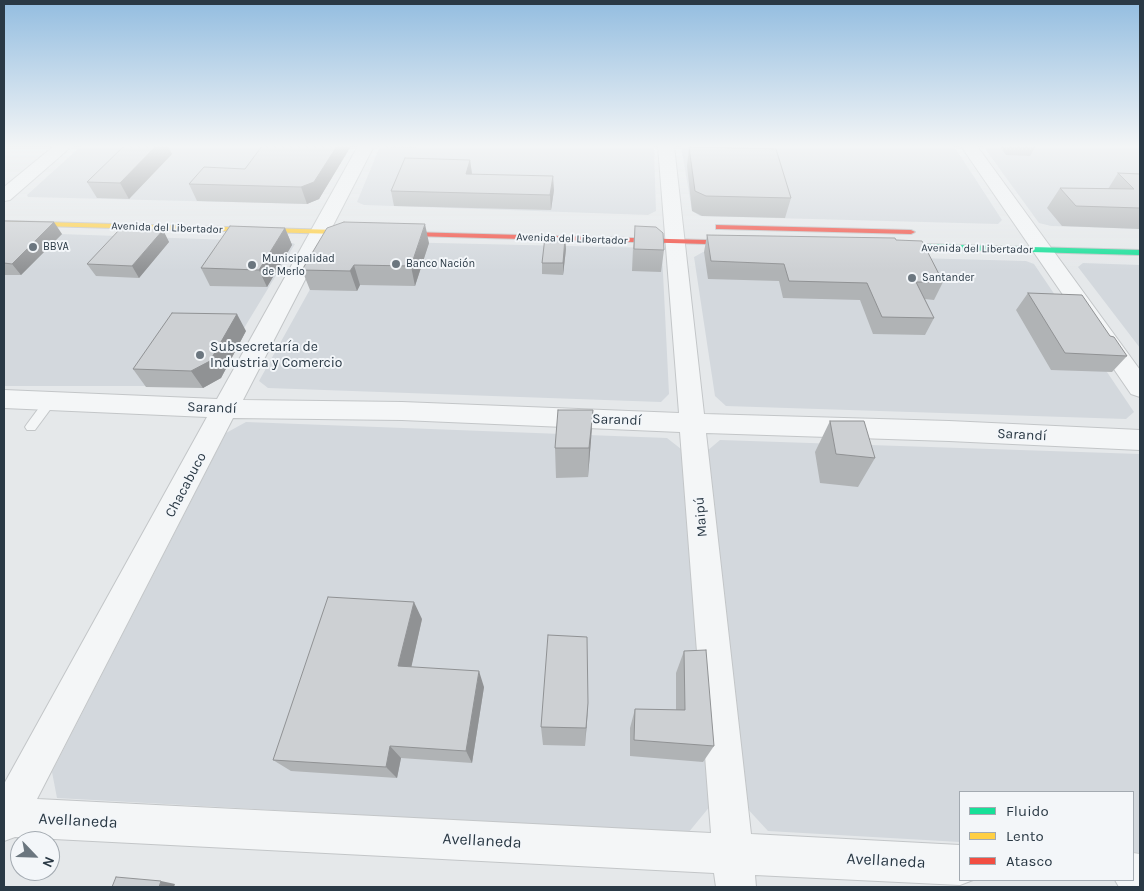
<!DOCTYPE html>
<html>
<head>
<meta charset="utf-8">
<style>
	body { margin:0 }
	#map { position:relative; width:1144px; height:891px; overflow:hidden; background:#e5e8ea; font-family:Karla,sans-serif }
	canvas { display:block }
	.frame { position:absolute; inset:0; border:5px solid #2a3945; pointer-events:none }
	.legend { position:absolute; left:959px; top:791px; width:175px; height:90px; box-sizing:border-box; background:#f3f6f9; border:1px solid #a3aab1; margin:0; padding:6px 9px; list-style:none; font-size:15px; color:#2a3945 }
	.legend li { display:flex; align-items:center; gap:10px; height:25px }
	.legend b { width:25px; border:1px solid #a3aab1 }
	.north { position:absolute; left:10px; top:831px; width:50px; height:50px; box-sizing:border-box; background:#f3f6f9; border:1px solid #a3aab1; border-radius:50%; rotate:114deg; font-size:14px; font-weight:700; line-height:20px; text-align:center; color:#2a3945 }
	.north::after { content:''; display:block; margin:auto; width:18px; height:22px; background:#6b767f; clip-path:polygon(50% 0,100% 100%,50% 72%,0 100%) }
</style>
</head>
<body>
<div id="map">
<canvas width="1144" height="891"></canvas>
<div class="frame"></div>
<ul class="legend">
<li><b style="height:6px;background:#16e098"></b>Fluido</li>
<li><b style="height:6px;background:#ffcf43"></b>Lento</li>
<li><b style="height:6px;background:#f24e42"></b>Atasco</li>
</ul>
<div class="north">N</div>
</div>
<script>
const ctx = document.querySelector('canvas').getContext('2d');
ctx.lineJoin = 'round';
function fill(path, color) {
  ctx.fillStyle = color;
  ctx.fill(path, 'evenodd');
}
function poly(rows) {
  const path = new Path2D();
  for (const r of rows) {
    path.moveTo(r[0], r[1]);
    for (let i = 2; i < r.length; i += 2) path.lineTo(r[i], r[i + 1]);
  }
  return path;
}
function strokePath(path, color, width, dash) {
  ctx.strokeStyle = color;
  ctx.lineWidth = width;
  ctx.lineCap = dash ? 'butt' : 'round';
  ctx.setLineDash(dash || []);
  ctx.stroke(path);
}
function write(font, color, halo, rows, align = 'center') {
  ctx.font = font + ' Karla,sans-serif';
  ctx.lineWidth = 4;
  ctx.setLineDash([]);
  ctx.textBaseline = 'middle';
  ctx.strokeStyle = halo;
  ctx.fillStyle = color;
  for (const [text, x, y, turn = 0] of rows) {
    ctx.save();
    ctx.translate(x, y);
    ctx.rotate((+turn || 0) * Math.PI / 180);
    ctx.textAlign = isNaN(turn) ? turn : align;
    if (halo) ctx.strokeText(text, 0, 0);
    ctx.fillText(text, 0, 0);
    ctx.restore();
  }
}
fill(poly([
	[81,146,350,146,319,199,306,204,28,197,27,195],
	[380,146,654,146,656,211,648,215,364,205,357,202],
	[681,146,954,146,1002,220,998,224,700,216,692,211],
	[983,146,1140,146,1140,229,1051,226,1039,223],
	[4,232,289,242,295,244,212,381,200,386,4,386],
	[349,241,657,248,662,253,669,394,661,402,268,388,259,381,333,248],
	[703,252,1026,261,1034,264,1134,412,1126,419,726,406,715,396,694,257],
	[1083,263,1140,265,1140,348,1078,267],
	[246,422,667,438,681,449,711,805,688,833,57,798,52,772,226,433],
	[720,440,1140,454,1140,853,1133,852,1133,792,960,792,960,842,768,831,745,806,707,451]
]), '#d3d8dd');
const lane = poly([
	[51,396,55,397,57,400,55,403,35,430,27,430,25,427,27,424,47,397,51,396]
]);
const street = poly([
	[54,146,72,146,10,200,4,201,4,187,54,146],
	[358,146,374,146,243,400,402,402,679,413,658,146,674,146,704,414,949,421,1140,430,1140,450,949,441,706,433,751,834,960,845,960,880,973,880,960,885,755,875,756,887,716,887,714,873,15,837,4,841,4,784,207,417,4,408,4,390,217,399,358,146],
	[233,418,402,420,680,432,711,833,37,799,233,418],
	[961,146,977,146,1140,370,1140,397,1131,394,961,146],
	[1133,853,1140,854,1140,887,1119,887,1115,880,1133,880,1133,853]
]);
const fast = poly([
	[887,243,1140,250,1140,255,884,248,883,246,887,243]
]);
const slow = poly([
	[4,221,412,232,416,234,412,236,4,225,4,221]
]);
const jam = poly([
	[716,225,911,230,915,232,911,234,719,229,716,229,716,225],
	[409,232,744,241,748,243,744,245,412,236,408,234,409,232]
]);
strokePath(lane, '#c3c6c8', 2);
strokePath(street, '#c3c6c8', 2);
strokePath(fast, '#c3c6c8', 2);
strokePath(slow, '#c3c6c8', 2);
strokePath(jam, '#c3c6c8', 2);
fill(lane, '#f4f6f7');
fill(street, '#f4f6f7');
fill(fast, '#16e098');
fill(slow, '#ffcf43');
fill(jam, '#f24e42');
fill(poly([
	[262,146,356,146,351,146,319,199,307,204,197,201,189,184,245,169],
	[375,146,418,146,417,148,376,147],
	[999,146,1036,146,1030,156,1006,155],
	[689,147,791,198,785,218,702,216,692,211,687,166],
	[172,154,129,199,97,198,87,182],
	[470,160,472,174,554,190,551,210,394,206,391,191],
	[1118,173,1140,174,1140,229,1062,226,1047,208,1060,188,1108,189],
	[4,221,62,234,21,275,4,275],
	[635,226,664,250,661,272,632,271,633,248],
	[285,228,292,245,267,287,210,286,201,268],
	[163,230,169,242,139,278,96,276,87,264],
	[707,235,896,240,943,282,934,300,925,299,934,318,925,335,873,334,860,300,783,298,779,281,708,279,704,252],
	[565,238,566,249,563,275,542,274,542,263],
	[429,243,415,286,360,285,357,291,310,290,302,270],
	[1028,293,1110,336,1127,356,1112,372,1051,370,1016,310],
	[246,331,221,378,203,388,146,387,133,369],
	[593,410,591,440,588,477,556,478,555,448],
	[830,421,875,458,858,487,820,483,815,452],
	[422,619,411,667,484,687,472,763,401,758,397,778,291,771,273,760],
	[684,651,714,746,703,762,630,756,630,728,635,709,676,710,676,673],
	[588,703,585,746,543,745,541,727]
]), '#b0b3b5');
fill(poly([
	[156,146,168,146,172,154,129,199,120,183],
	[337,146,351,146,319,199,307,204,301,187],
	[470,160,472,174,466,174],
	[553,176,554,190,551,210,550,195],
	[54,222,62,234,21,275,12,264],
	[425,224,429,243,415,286,411,266],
	[285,228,292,245,267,287,259,270],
	[163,230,169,242,139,278,132,266],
	[565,238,566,249,563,275,563,263],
	[354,265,360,285,357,291,350,271],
	[237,314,246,331,221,378,203,388,191,371],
	[593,410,591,440,588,477,589,448],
	[414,602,422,619,408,682,398,666],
	[479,671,484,687,472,763,466,751],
	[588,703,587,722,585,746,586,728],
	[390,746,401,758,397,778,386,767],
	[161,881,175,884,174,887,159,887]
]), '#909294');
const building = poly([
	[124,146,156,146,120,183,87,182,124,146],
	[262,146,337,146,314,182,301,187,189,184,204,167,245,169,262,146],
	[689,147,776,149,791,198,706,196,695,191,689,147],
	[405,158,470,160,466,174,553,176,550,195,391,191,405,158],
	[1118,173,1140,174,1140,208,1076,206,1060,188,1134,189,1118,173],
	[4,221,54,222,12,264,4,263,4,221],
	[344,222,425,224,411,266,354,265,350,271,302,270,327,228,344,222],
	[230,226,285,228,259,270,201,268,230,226],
	[635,226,656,227,663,233,664,250,634,249,635,226],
	[120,229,163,230,132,266,87,264,120,229],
	[707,235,895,238,896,240,922,241,943,282,916,282,934,318,882,317,867,283,789,281,784,264,711,261,707,235],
	[545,237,565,238,563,263,542,263,545,237],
	[1028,293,1082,295,1110,336,1114,337,1127,356,1065,353,1028,293],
	[172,313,237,314,210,361,191,371,133,369,172,313],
	[558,410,593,410,589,448,555,448,558,410],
	[830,421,864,421,875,458,836,454,830,421],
	[328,597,414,602,398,666,479,671,466,751,390,746,386,767,273,760,328,597],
	[548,635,587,637,588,703,586,728,541,727,548,635],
	[706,650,714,746,634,740,635,709,685,710,684,651,706,650],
	[116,877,161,881,159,887,112,887,116,877]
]);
fill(building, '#cdd0d3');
strokePath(building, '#909294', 1);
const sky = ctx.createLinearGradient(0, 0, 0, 271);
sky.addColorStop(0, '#93bde0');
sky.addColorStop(0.54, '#f3f5f6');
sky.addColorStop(1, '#f3f5f600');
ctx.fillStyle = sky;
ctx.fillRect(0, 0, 1144, 271);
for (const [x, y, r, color] of [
	[33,247,5,"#6b767f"],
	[396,264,5,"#6b767f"],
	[252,265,5,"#6b767f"],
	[912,278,5,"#6b767f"],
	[200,355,5,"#6b767f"]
]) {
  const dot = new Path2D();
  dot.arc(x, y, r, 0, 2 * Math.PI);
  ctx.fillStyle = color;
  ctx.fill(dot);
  strokePath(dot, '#f3f6f9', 2);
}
write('11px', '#2a3945', '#f3f6f9', [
	["Avenida del Libertador",167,228,2],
	["Avenida del Libertador",572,239,2],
	["Avenida del Libertador",977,249,1]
]);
write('11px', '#2a3945', '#f3f6f9', [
	["BBVA",43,247],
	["Municipalidad",262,259],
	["de Merlo",262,272],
	["Banco Nación",406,264],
	["Santander",922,278]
], 'left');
write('14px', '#2a3945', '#f3f6f9', [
	["Subsecretaría de",210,347],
	["Industria y Comercio",210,363]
], 'left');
write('14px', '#2a3945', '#f3f6f9', [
	["Sarandí",212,408,2],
	["Sarandí",617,420,2],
	["Sarandí",1022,435,3],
	["Chacabuco",186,485,-62],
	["Maipú",701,517,-95]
]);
write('16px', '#2a3945', '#f3f6f9', [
	["Avellaneda",78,821,3],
	["Avellaneda",482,841,3],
	["Avellaneda",886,861,3]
]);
</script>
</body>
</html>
